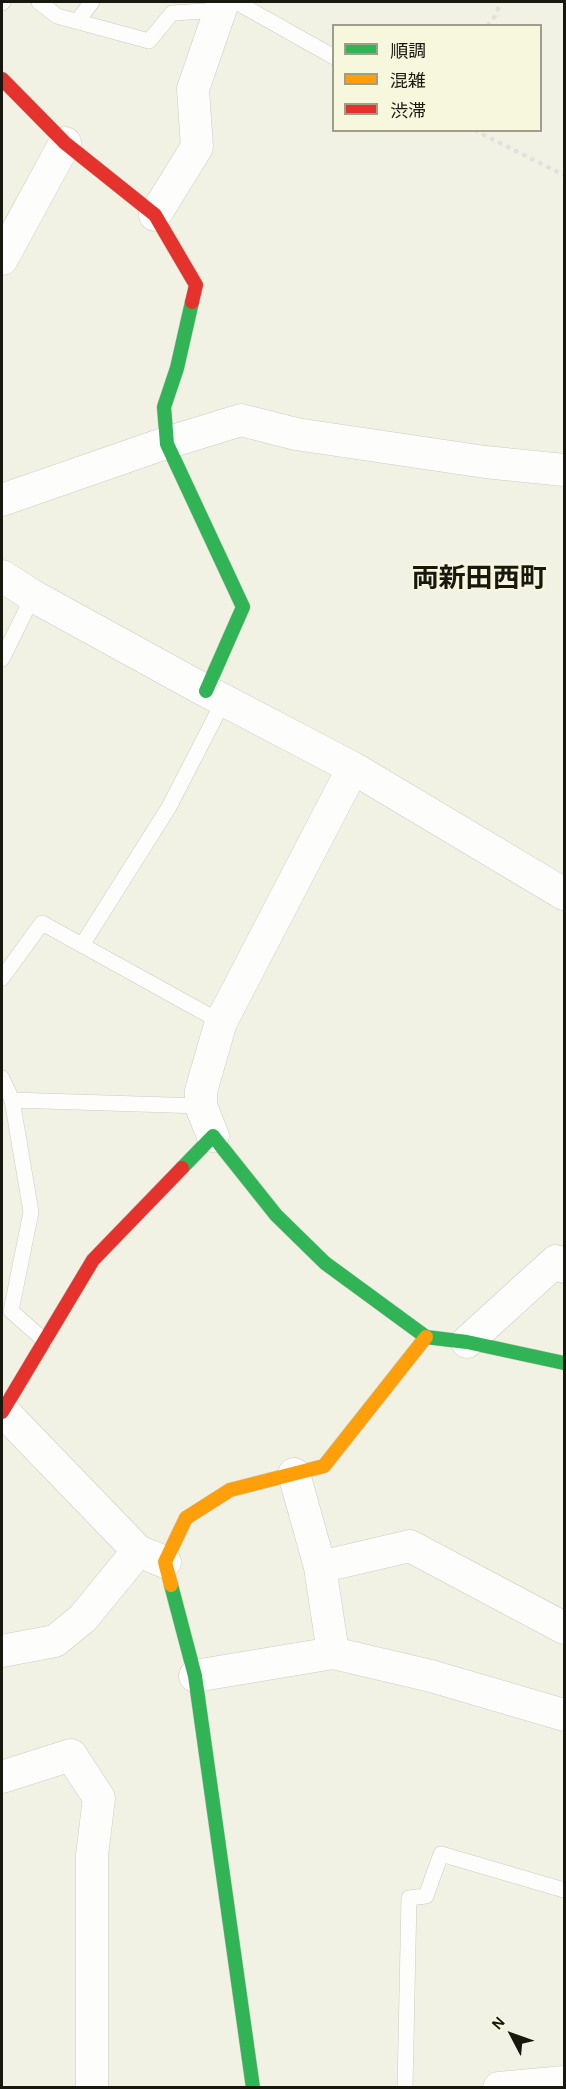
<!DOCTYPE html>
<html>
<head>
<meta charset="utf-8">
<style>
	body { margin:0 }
	#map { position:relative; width:566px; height:2089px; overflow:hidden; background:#f1f1e4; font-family:"Alegreya Sans","Noto Sans JP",sans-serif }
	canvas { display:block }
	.frame { position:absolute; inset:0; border:3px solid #18180f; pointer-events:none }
	.legend { position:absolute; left:332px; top:24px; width:210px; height:108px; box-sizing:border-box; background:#f7f7de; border:2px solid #9e9e8b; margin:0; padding:8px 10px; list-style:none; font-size:18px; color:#18180f }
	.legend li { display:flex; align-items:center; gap:12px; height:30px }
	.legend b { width:30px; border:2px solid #9e9e8b }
	.north { position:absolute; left:482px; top:2005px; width:60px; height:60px; -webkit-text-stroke:4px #f7f7de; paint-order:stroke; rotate:311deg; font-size:16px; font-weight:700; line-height:24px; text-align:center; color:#18180f }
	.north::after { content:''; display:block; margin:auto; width:21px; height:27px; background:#18180f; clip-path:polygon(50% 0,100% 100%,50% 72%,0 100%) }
</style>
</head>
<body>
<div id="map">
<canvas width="566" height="2089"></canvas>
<div class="frame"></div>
<ul class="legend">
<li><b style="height:8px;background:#30b455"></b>順調</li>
<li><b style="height:8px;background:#ff9f0a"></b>混雑</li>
<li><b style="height:8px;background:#e5322d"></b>渋滞</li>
</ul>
<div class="north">N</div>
</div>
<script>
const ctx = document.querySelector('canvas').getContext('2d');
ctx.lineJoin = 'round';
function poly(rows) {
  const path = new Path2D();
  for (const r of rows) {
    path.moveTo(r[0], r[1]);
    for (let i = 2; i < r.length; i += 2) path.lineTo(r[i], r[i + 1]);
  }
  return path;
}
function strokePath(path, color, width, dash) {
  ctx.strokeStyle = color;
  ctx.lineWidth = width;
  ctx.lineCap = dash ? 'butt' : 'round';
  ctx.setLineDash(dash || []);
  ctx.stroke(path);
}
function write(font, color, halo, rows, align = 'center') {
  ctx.font = font + ' "Alegreya Sans","Noto Sans JP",sans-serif';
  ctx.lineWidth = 4.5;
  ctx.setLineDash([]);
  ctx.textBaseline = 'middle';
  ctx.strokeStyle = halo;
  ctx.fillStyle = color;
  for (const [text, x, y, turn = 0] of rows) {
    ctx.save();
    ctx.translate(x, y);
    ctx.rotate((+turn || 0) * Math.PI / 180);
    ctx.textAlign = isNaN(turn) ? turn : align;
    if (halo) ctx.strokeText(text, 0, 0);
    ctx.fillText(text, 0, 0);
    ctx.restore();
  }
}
const lane = poly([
	[39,2,57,16,149,41,172,13,221,10],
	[236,2,334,57],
	[2,3,3,2],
	[78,20,92,2],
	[2,659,33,596],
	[82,945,169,807,224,700],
	[2,978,42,923,221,1022],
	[2,1078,12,1100,31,1212,11,1311,45,1341],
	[12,1100,201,1106],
	[405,2088,409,1898,426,1896,441,1854,564,1890]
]);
const street = poly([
	[155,215,197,147,193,89,223,2],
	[2,259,65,143],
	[2,500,160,445,241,420,296,434,485,462,564,470],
	[2,576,33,596,206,691,353,768,564,894],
	[213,1136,201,1106,201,1091,221,1022,353,768],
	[467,1342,556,1261,564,1267],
	[2,1410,138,1551,165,1562],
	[294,1474,320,1567],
	[2,1651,55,1641,83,1618,138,1551],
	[333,1653,320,1567,410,1546,564,1628],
	[195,1676,333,1653,431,1676,564,1715],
	[2,1777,71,1755,99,1798,92,1855,92,2088],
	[499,2088,564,2082]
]);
const fast = poly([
	[192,302,177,368,164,407,167,444,243,607,206,691],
	[182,1168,213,1136,276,1215,325,1263,426,1337,467,1342,564,1363],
	[171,1585,195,1676,253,2088]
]);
const slow = poly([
	[171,1585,165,1562,186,1518,230,1490,324,1466,426,1337]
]);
const jam = poly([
	[2,79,65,143,155,215,196,285,192,302],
	[2,1412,93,1260,182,1168]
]);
strokePath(lane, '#ccccc2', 16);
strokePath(street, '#ccccc2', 33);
strokePath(fast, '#ccccc2', 15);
strokePath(slow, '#ccccc2', 15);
strokePath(jam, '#ccccc2', 15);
strokePath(poly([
	[487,26,495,16,501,2],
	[474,130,564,175]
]), '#e1e1dd', 4, [4.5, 4.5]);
strokePath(lane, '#fdfdfb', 15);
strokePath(street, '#fdfdfb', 32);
strokePath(fast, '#30b455', 14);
strokePath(slow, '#ff9f0a', 14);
strokePath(jam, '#e5322d', 14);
write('bold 27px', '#18180f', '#f7f7de', [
	["両新田西町",479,579]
]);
</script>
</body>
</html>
